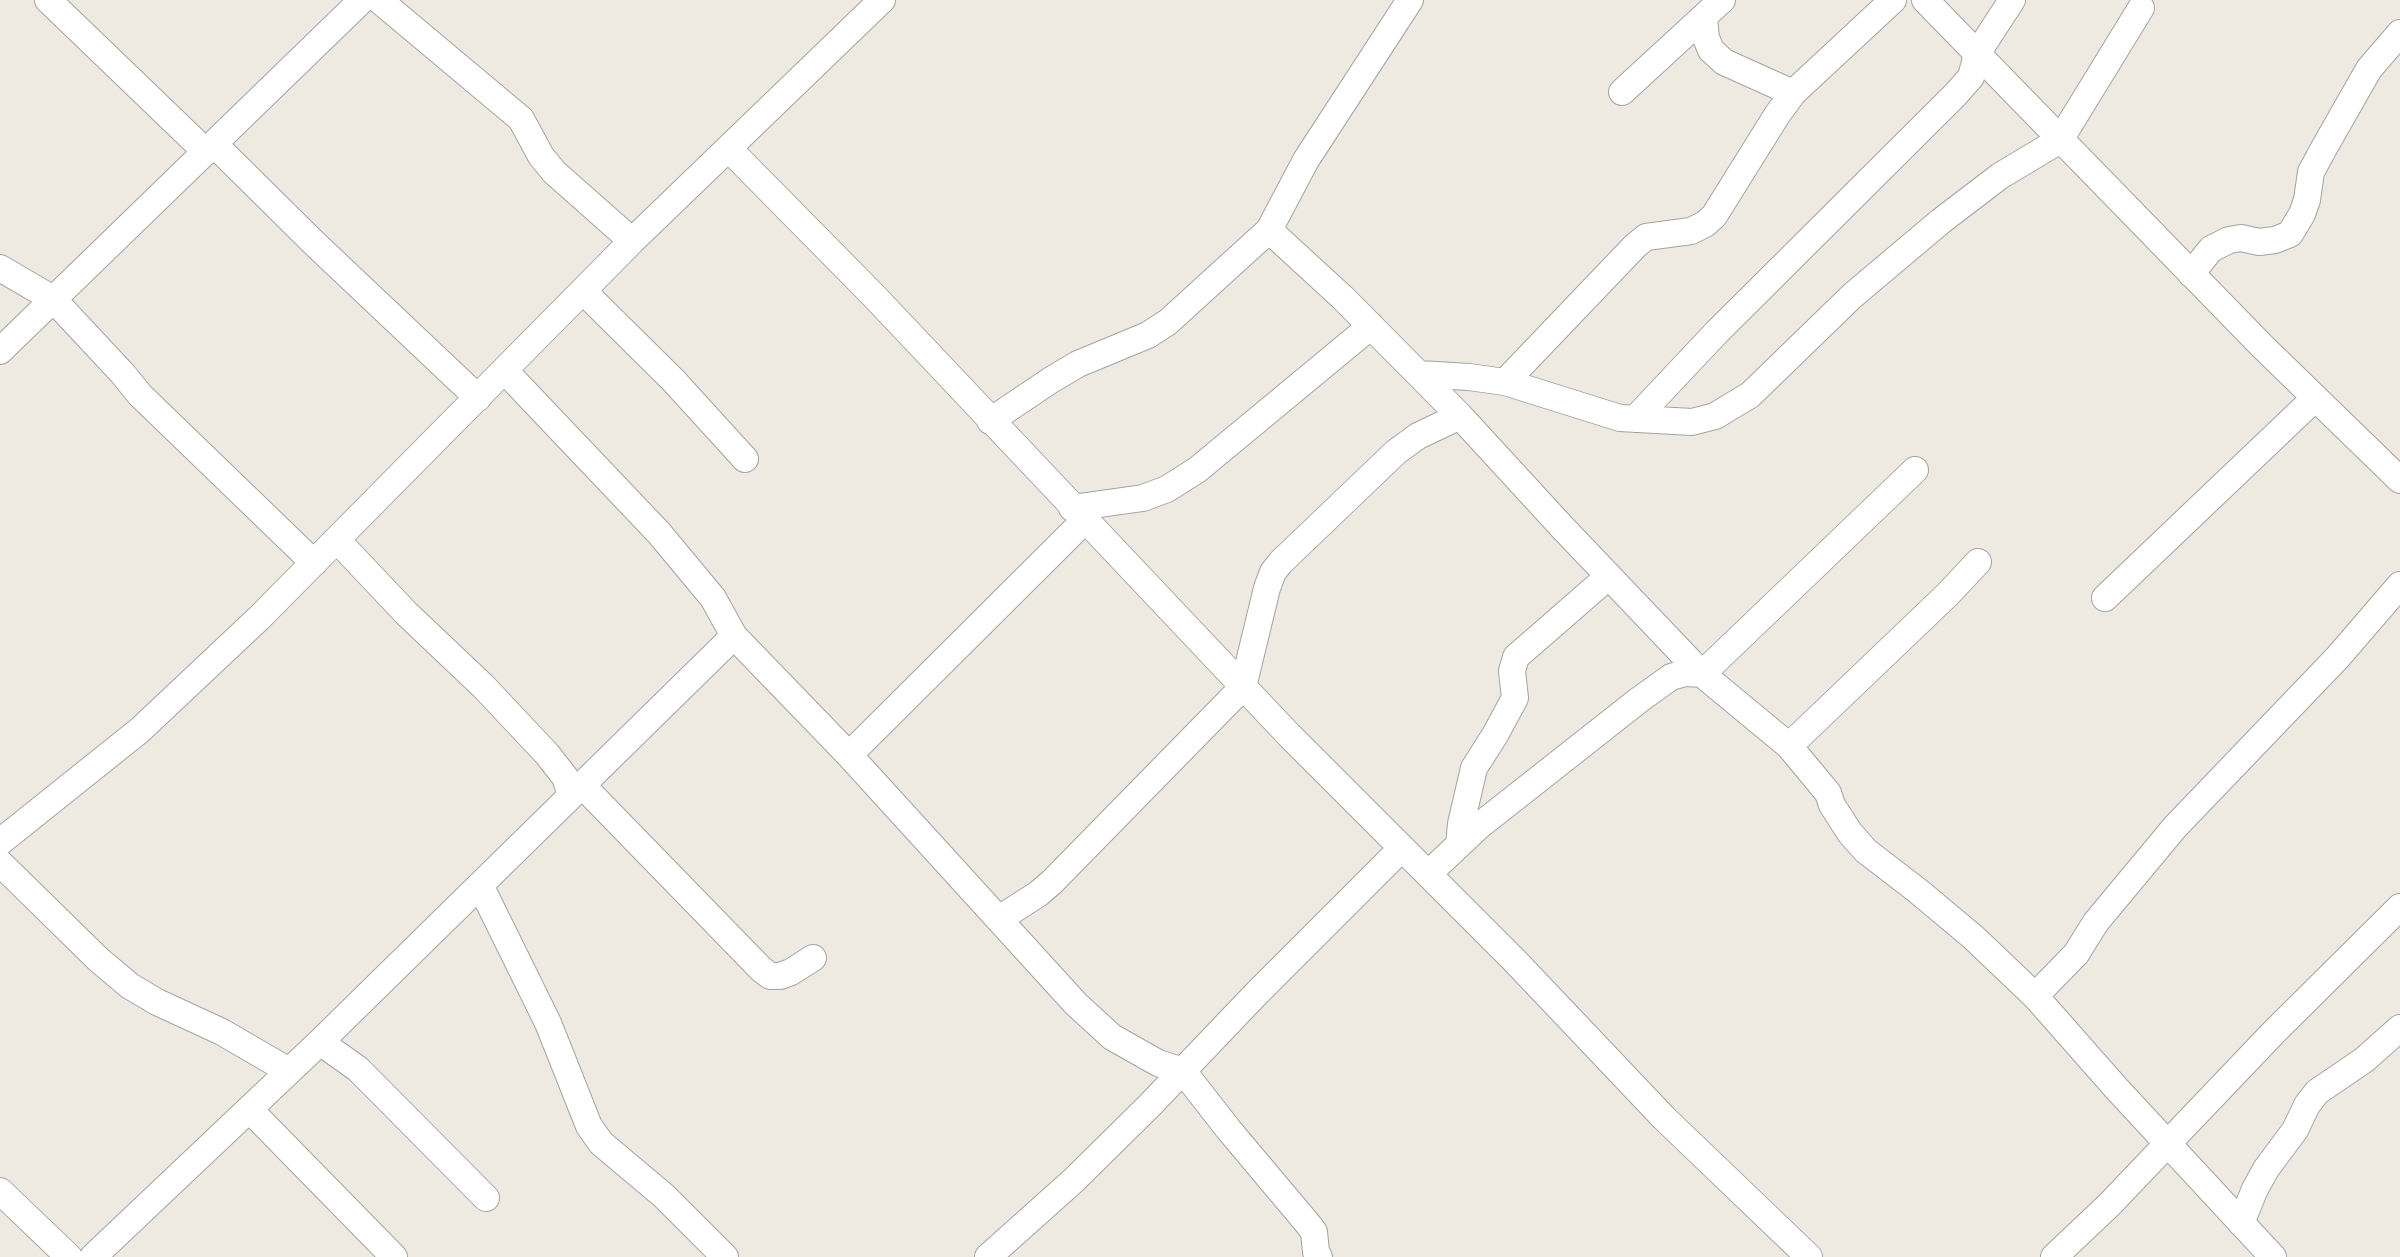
<!DOCTYPE html>
<html>
<head>
<meta charset="utf-8">
<style>
	body { margin:0 }
	canvas { display:block; background:#eeeae1 }
</style>
</head>
<body>
<canvas width="2400" height="1257"></canvas>
<script>
const ctx = document.querySelector('canvas').getContext('2d');
ctx.lineJoin = 'round';
function poly(rows) {
  const path = new Path2D();
  for (const r of rows) {
    path.moveTo(r[0], r[1]);
    for (let i = 2; i < r.length; i += 2) path.lineTo(r[i], r[i + 1]);
  }
  return path;
}
function strokePath(path, color, width, dash) {
  ctx.strokeStyle = color;
  ctx.lineWidth = width;
  ctx.lineCap = dash ? 'butt' : 'round';
  ctx.setLineDash(dash || []);
  ctx.stroke(path);
}
const minor = poly([
	[48,0,206,152],
	[379,0,521,119,541,156,554,172,632,241],
	[1925,0,2262,346,2400,480],
	[1704,18,1706,38,1711,50,1724,62,1793,93],
	[1622,92,1722,0],
	[214,144,314,243,478,398],
	[729,149,874,296,1289,735,1515,961,1664,1118,1809,1257],
	[1269,230,1342,297,1460,416,1562,527,1702,674,1789,746,1828,793,1832,805,1850,833,1866,851,1918,891,1973,937,2035,996,2076,954,2096,922,2175,827,2338,657,2400,585],
	[0,268,53,299,123,374,140,395,314,563],
	[2191,274,2211,249,2229,240,2241,238,2259,242,2275,240,2290,234,2302,214,2307,200,2311,172,2324,148,2369,69,2400,33],
	[583,291,673,380,745,459],
	[0,351,362,0],
	[505,371,659,533,713,598,734,636],
	[1419,374,1469,377,1505,382,1620,418,1692,422,1715,416,1750,395,1852,296,1941,221,2000,176,2060,140,2141,8],
	[1505,382,1635,246,1646,237,1691,231,1705,224,1714,216,1777,115,1793,93,1893,0],
	[1635,419,1716,333,1956,94,1971,77,1977,54,2012,0],
	[990,421,1051,380,1078,364,1148,335,1168,322,1269,230,1306,160,1410,0],
	[1072,508,1143,498,1167,489,1197,470,1371,326],
	[337,540,406,613,484,687,547,754,565,777,571,795],
	[2105,598,2315,398],
	[1789,746,1948,594,1978,562],
	[849,755,1085,520],
	[582,785,761,969,770,976,780,976,791,972,813,958],
	[0,842,140,730,259,618,632,241,882,0],
	[1459,845,1461,824,1474,768,1495,735,1515,698,1512,671,1516,657,1609,576],
	[0,863,99,960,130,986,157,1002,222,1032,289,1071],
	[1428,874,1479,826,1639,700,1671,677,1685,673,1702,674,1915,470],
	[480,885,548,1023,589,1126,601,1143,664,1196,725,1257],
	[999,919,1038,894,1052,882,1243,687,1267,588,1273,572,1281,562,1396,452,1418,436,1460,416],
	[2035,996,2117,1089,2273,1257],
	[320,1042,358,1069,486,1198],
	[249,1109,394,1257],
	[0,1191,69,1257],
	[2241,1223,2255,1189,2266,1169,2295,1130,2307,1105,2317,1092,2364,1060,2400,1028],
	[93,1257,320,1042,734,636,849,755,1076,1004,1112,1037,1158,1063,1183,1071,1229,1130,1308,1224,1314,1232,1316,1252,1319,1257],
	[988,1257,1074,1180,1150,1105,1257,993,1402,848],
	[2054,1257,2109,1205,2274,1032,2400,907]
]);
strokePath(minor, '#a3a3a3', 28);
strokePath(minor, '#fff', 26);
</script>
</body>
</html>
